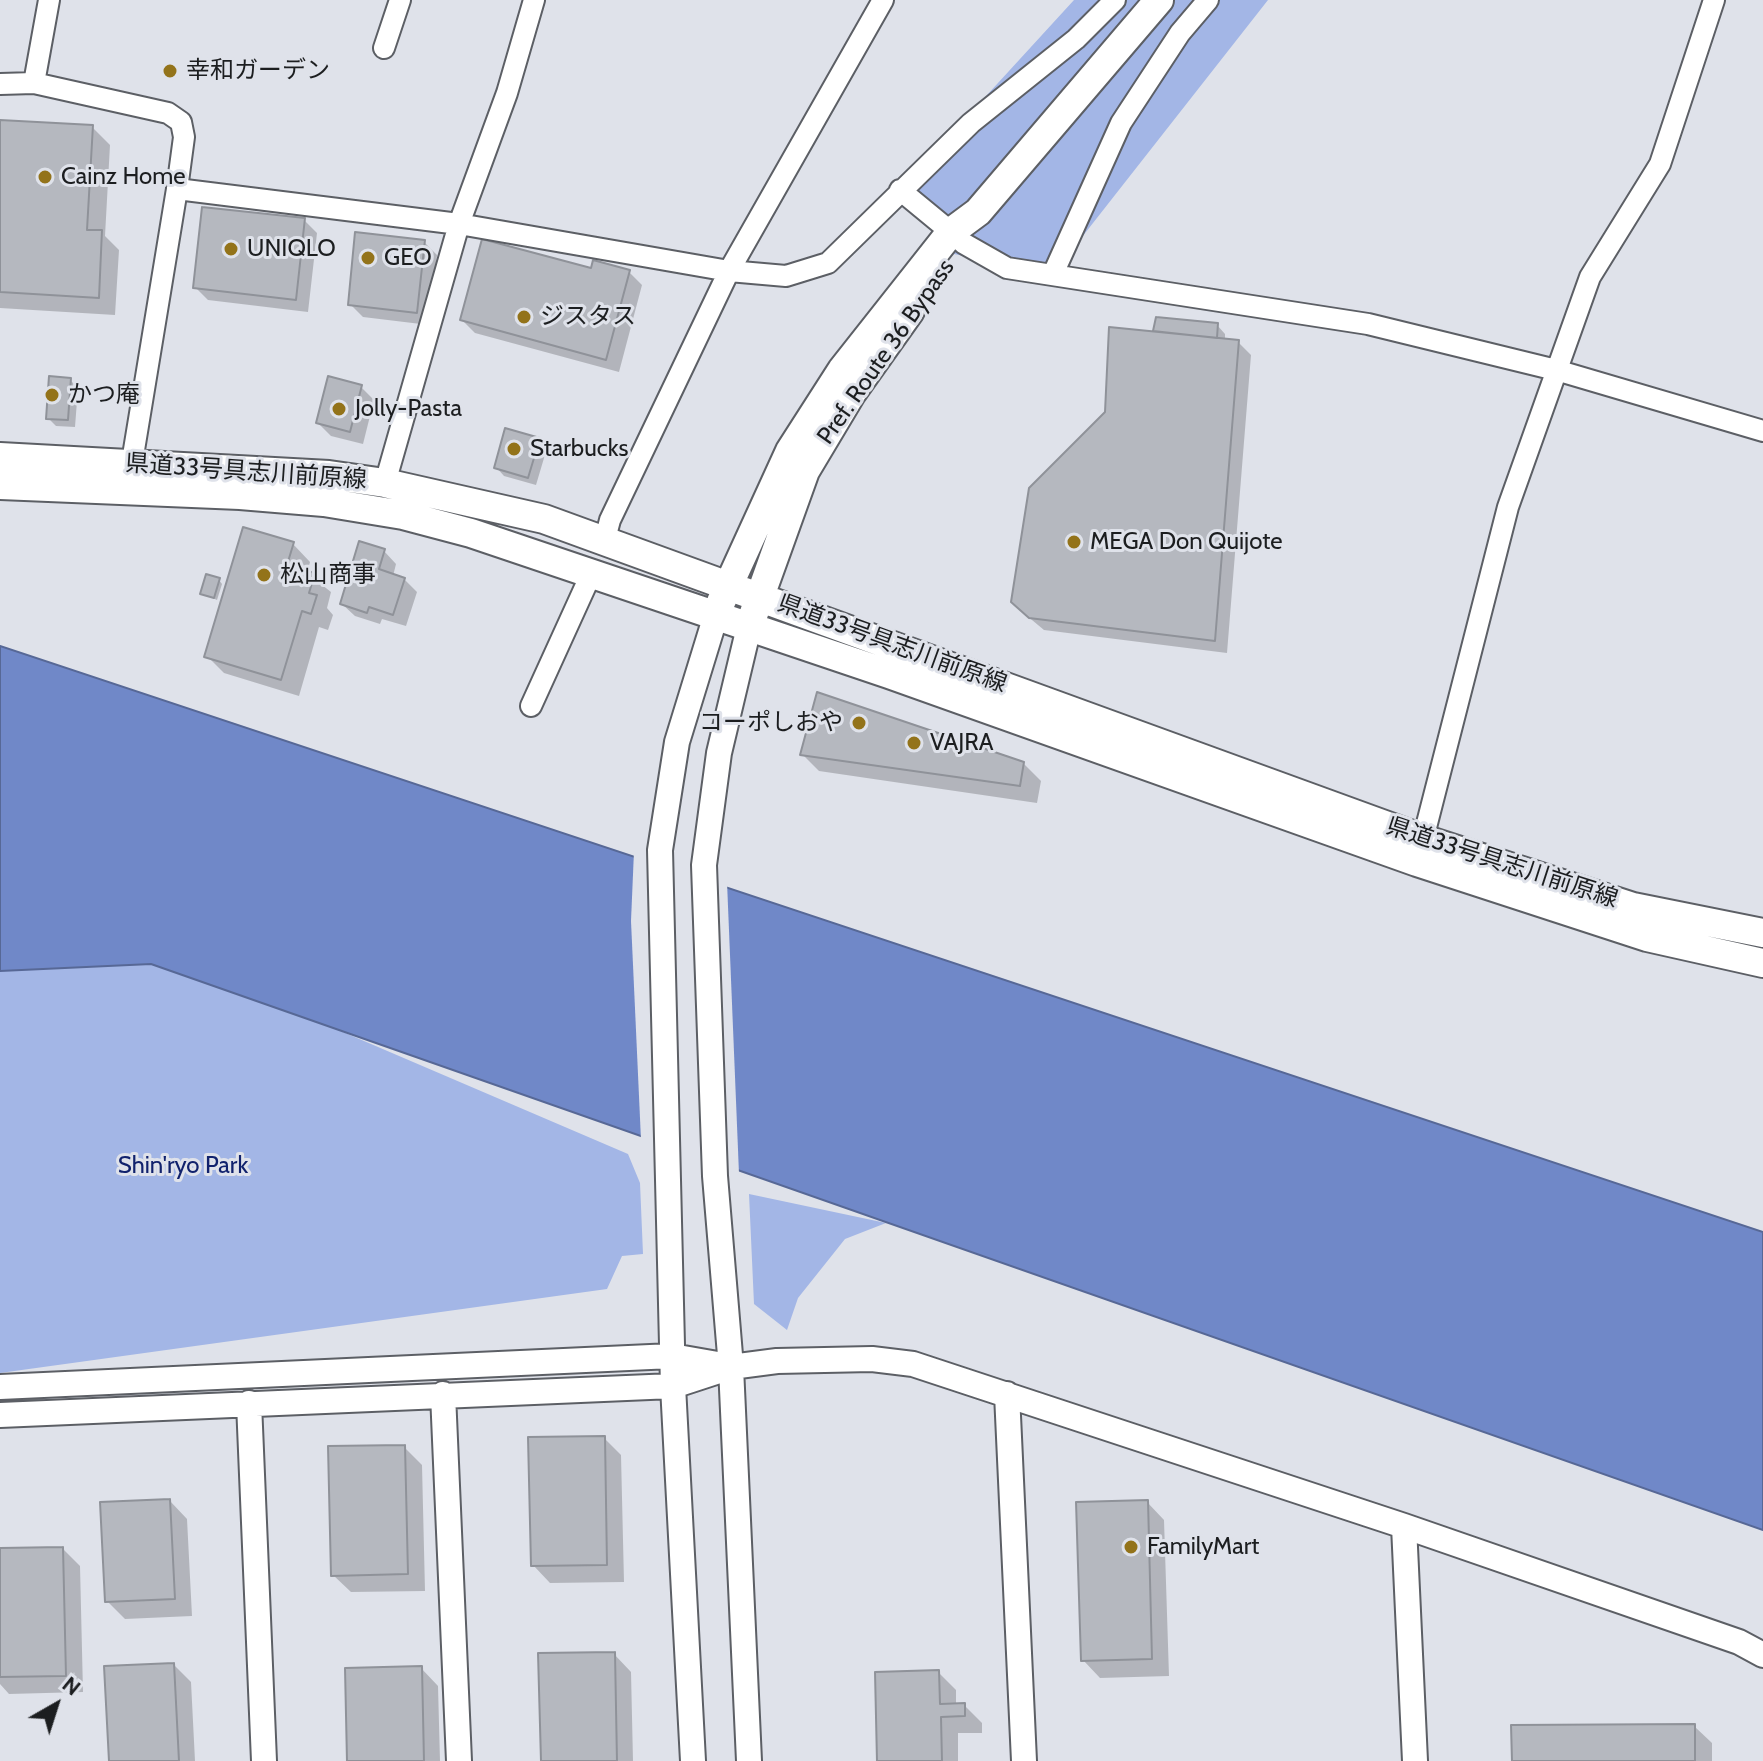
<!DOCTYPE html>
<html>
<head>
<meta charset="utf-8">
<style>
	body { margin:0 }
	#map { position:relative; width:1763px; height:1761px; overflow:hidden; background:#dfe2ea; font-family:Cabin,sans-serif }
	canvas { display:block }
	.north { position:absolute; left:16px; top:1665px; width:80px; height:80px; -webkit-text-stroke:6px #dfe2ea; paint-order:stroke; rotate:39deg; font-size:22px; font-weight:700; line-height:32px; text-align:center; color:#1c1e20 }
	.north::after { content:''; display:block; margin:auto; width:28px; height:36px; background:#1c1e20; clip-path:polygon(50% 0,100% 100%,50% 72%,0 100%) }
</style>
</head>
<body>
<div id="map">
<canvas width="1763" height="1761"></canvas>
<div class="north">N</div>
</div>
<script>
const ctx = document.querySelector('canvas').getContext('2d');
ctx.lineJoin = 'round';
function fill(path, color) {
  ctx.fillStyle = color;
  ctx.fill(path, 'evenodd');
}
function poly(rows) {
  const path = new Path2D();
  for (const r of rows) {
    path.moveTo(r[0], r[1]);
    for (let i = 2; i < r.length; i += 2) path.lineTo(r[i], r[i + 1]);
  }
  return path;
}
function strokePath(path, color, width, dash) {
  ctx.strokeStyle = color;
  ctx.lineWidth = width;
  ctx.lineCap = dash ? 'butt' : 'round';
  ctx.setLineDash(dash || []);
  ctx.stroke(path);
}
function write(font, color, halo, rows, align = 'center') {
  ctx.font = font + ' Cabin,"Noto Sans JP",sans-serif';
  ctx.lineWidth = 6;
  ctx.setLineDash([]);
  ctx.textBaseline = 'middle';
  ctx.strokeStyle = halo;
  ctx.fillStyle = color;
  for (const [text, x, y, turn = 0] of rows) {
    ctx.save();
    ctx.translate(x, y);
    ctx.rotate((+turn || 0) * Math.PI / 180);
    ctx.textAlign = isNaN(turn) ? turn : align;
    if (halo) ctx.strokeText(text, 0, 0);
    ctx.fillText(text, 0, 0);
    ctx.restore();
  }
}
fill(poly([
	[1074,0,1268,0,1053,274,954,254,900,190],
	[151,964,336,1029,628,1154,640,1183,643,1254,622,1256,607,1289,0,1373,0,971],
	[749,1194,886,1223,845,1239,798,1298,787,1330,754,1304]
]), '#a3b6e6');
const water = poly([
	[0,646,1763,1232,1763,1530,151,964,0,971,0,646]
]);
fill(water, '#7088c8');
strokePath(water, '#576896', 2);
fill(poly([
	[634,851,727,882,739,1174,641,1140,631,921]
]), '#dfe2ea');
fill(poly([
	[0,122,92,127,110,145,105,236,119,250,115,315,0,308],
	[304,220,317,233,308,312,208,300,195,287],
	[424,242,437,255,429,325,363,317,350,304],
	[592,271,629,272,642,285,619,372,475,333,462,320],
	[1217,325,1225,334,1225,341,1238,342,1251,355,1227,653,1044,630,1026,615,1107,413,1158,334,1155,331],
	[70,380,78,388,75,427,56,426,48,418],
	[361,387,374,400,363,444,331,436,318,423],
	[539,440,547,448,536,485,504,476,496,467],
	[293,544,310,562,307,573,331,592,327,608,333,615,328,630,319,627,299,696,224,673,207,656],
	[384,551,396,564,393,576,404,579,417,592,406,626,382,619,380,624,355,616,342,604],
	[219,580,222,584,217,600,202,593],
	[802,754,1023,763,1041,781,1037,803,819,771],
	[604,1438,621,1455,624,1582,550,1583,533,1565],
	[404,1447,422,1465,425,1591,351,1592,333,1575],
	[170,1501,187,1519,192,1616,125,1619,107,1601],
	[1147,1502,1164,1520,1169,1676,1100,1678,1083,1660],
	[63,1549,80,1566,83,1692,9,1694,0,1684,0,1550],
	[614,1654,631,1672,633,1761,543,1761],
	[174,1665,191,1682,195,1761,111,1761],
	[421,1668,438,1686,440,1761,349,1761],
	[938,1672,956,1690,956,1706,964,1705,982,1723,982,1733,958,1733,958,1761,879,1761],
	[1694,1726,1712,1743,1712,1761,1514,1761]
]), '#0003');
const building = poly([
	[0,120,93,125,87,230,102,230,99,298,0,292,0,120],
	[202,207,305,218,296,300,193,288,202,207],
	[355,232,425,240,417,313,348,305,355,232],
	[482,239,591,268,593,260,630,270,606,360,460,320,482,239],
	[1156,317,1218,323,1217,338,1153,331,1156,317],
	[1109,327,1239,340,1215,641,1029,618,1011,602,1029,488,1105,412,1109,327],
	[49,376,71,378,68,420,46,419,49,376],
	[328,376,362,385,350,432,316,423,328,376],
	[505,428,540,438,528,478,494,468,505,428],
	[243,527,294,542,287,565,315,573,309,593,317,595,311,614,302,611,281,680,204,657,243,527],
	[359,541,385,549,379,569,405,578,393,615,369,607,367,613,340,604,359,541],
	[206,574,220,578,214,598,200,594,206,574],
	[817,692,1024,762,1020,786,800,755,817,692],
	[605,1436,607,1565,531,1566,528,1437,605,1436],
	[405,1445,408,1574,331,1576,328,1446,405,1445],
	[170,1499,175,1599,105,1602,100,1502,170,1499],
	[1148,1500,1152,1659,1081,1661,1076,1502,1148,1500],
	[63,1547,66,1676,0,1677,0,1548,63,1547],
	[615,1652,617,1761,541,1761,538,1653,615,1652],
	[174,1663,179,1761,109,1761,104,1666,174,1663],
	[422,1666,424,1761,347,1761,345,1668,422,1666],
	[939,1670,940,1704,965,1703,965,1716,941,1717,942,1761,877,1761,875,1672,939,1670],
	[1695,1724,1695,1761,1512,1761,1511,1725,1695,1724]
]);
fill(building, '#b5b8bf');
strokePath(building, '#8f9299', 2);
const minor = poly([
	[384,48,400,0],
	[34,83,49,0],
	[0,84,34,83,168,113,181,122,184,137,177,189,132,462],
	[177,189,459,224,729,271,786,276,828,263,971,123,1076,39,1115,0],
	[900,190,951,232],
	[963,243,1007,268,1368,324,1556,370,1763,431],
	[1053,274,1121,123,1180,33,1208,0],
	[385,483,459,224,507,93,534,0],
	[605,539,610,520,729,271,883,0],
	[531,706,592,572],
	[1423,839,1508,507,1590,277,1660,164,1714,0]
]);
const tertiary = poly([
	[0,1387,672,1356,729,1366],
	[443,1394,459,1761],
	[1007,1394,1024,1761],
	[249,1403,264,1761],
	[0,1415,673,1386,731,1367,777,1361,872,1359,913,1364,1404,1526,1739,1642,1763,1655],
	[1404,1526,1415,1761],
	[693,1761,673,1386,660,850,677,742,716,615],
	[749,1761,731,1367,715,1176,704,865,719,753,749,627]
]);
const secondary = poly([
	[0,457,329,475,385,483,544,519,1423,839,1633,907,1763,933],
	[0,485,240,495,324,502,403,515,471,533,889,674,1417,862,1647,937,1763,963],
	[721,602,790,451,842,370,951,232,978,212,1159,0],
	[754,613,805,471,851,394,910,311]
]);
strokePath(minor, '#5c5f65', 24);
strokePath(tertiary, '#5c5f65', 28);
strokePath(secondary, '#5c5f65', 32);
strokePath(minor, '#fff', 20);
strokePath(tertiary, '#fff', 24);
strokePath(secondary, '#fff', 28);
for (const [x, y, r, color] of [
	[170,71,8,"#93731a"],
	[45,177,8,"#93731a"],
	[231,249,8,"#93731a"],
	[368,258,8,"#93731a"],
	[524,317,8,"#93731a"],
	[52,395,8,"#93731a"],
	[339,409,8,"#93731a"],
	[514,449,8,"#93731a"],
	[1074,542,8,"#93731a"],
	[264,575,8,"#93731a"],
	[859,723,8,"#93731a"],
	[914,743,8,"#93731a"],
	[1131,1547,8,"#93731a"]
]) {
  const dot = new Path2D();
  dot.arc(x, y, r, 0, 2 * Math.PI);
  ctx.fillStyle = color;
  ctx.fill(dot);
  strokePath(dot, '#dfe2ea', 3);
}
write('24px', '#1c1e20', '#dfe2ea', [
	["幸和ガーデン",186,71],
	["Cainz Home",61,177],
	["UNIQLO",247,249],
	["GEO",384,258],
	["ジスタス",540,317],
	["かつ庵",68,395],
	["Jolly-Pasta",355,409],
	["Starbucks",530,449],
	["MEGA Don Quijote",1090,542],
	["松山商事",280,575],
	["コーポしおや",843,723,"right"],
	["VAJRA",930,743],
	["FamilyMart",1147,1547]
], 'left');
write('24px', '#1c1e20', '#dfe2ea', [
	["Pref. Route 36 Bypass",886,352,-55],
	["県道33号具志川前原線",246,472,4],
	["県道33号具志川前原線",892,644,20],
	["県道33号具志川前原線",1502,863,18]
]);
write('24px', '#11226d', '#dfe2ea', [
	["Shin'ryo Park",183,1166]
]);
</script>
</body>
</html>
